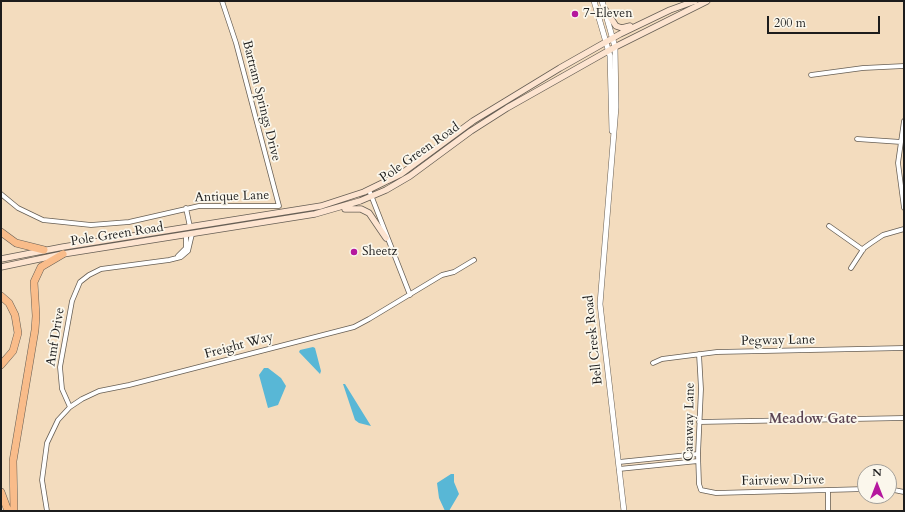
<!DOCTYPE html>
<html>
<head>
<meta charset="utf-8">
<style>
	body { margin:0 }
	#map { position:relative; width:905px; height:512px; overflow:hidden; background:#f3dcbe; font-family:Cardo,serif }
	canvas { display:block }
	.frame { position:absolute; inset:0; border:2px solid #1c1c1c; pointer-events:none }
	.north { position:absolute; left:857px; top:464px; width:40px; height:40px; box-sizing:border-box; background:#fbf7ec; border:1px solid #a29f99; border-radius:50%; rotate:0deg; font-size:11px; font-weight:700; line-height:16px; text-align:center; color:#1c1c1c }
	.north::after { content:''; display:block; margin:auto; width:14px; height:18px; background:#b5179e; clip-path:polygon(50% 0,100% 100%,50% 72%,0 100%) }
	.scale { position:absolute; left:767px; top:16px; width:113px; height:18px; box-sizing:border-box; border:2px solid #1c1c1c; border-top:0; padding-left:5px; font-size:12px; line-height:14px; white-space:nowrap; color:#1c1c1c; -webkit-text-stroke:3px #fbf7ec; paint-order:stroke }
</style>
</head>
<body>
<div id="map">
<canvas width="905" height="512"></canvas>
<div class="frame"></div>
<div class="north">N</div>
<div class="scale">200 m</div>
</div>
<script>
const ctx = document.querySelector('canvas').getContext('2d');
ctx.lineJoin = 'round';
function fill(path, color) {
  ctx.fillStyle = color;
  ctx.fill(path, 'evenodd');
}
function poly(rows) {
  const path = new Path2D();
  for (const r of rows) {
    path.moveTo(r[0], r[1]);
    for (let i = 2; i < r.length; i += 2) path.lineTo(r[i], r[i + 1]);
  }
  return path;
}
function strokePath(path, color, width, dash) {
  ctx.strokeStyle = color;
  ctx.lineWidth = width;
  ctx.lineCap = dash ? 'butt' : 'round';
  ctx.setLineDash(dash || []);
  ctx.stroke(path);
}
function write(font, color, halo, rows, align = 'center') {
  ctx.font = font + ' Cardo,serif';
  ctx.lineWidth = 3.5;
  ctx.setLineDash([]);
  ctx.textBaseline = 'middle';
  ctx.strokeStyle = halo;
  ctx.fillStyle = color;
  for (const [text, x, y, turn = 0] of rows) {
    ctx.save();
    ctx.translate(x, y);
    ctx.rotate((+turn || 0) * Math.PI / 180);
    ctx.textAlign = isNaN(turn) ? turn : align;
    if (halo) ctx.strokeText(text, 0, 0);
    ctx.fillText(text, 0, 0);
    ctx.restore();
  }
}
fill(poly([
	[313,347,315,348,321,371,320,374,299,352,300,350],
	[264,368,268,368,281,378,286,386,278,405,268,408,259,375],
	[343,384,345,384,371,426,359,423,355,420],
	[451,474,454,474,454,482,459,494,449,511,445,511,439,498,437,483]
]), '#58b7d6');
const minor = poly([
	[811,75,863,68,904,66],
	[904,121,898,163,904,208],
	[857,139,901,142],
	[369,190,410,295],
	[1,194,18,208,43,220,91,225,129,222,199,206,279,206,236,43,222,1],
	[186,208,190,227],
	[829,226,863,250],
	[178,256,186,248,186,235],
	[851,268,864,248,871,243,883,235,904,229],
	[699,354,701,389,698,454,699,484,701,490,716,493,865,489],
	[653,363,662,359,717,352,904,348],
	[70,407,62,389,60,367,72,301,80,282,89,275,101,269,169,260,181,257,188,251,192,234],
	[699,422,904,418],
	[619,462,698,454],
	[619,469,698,461],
	[889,489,904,492],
	[828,490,828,511],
	[47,511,42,480,47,443,58,420,70,407,82,399,99,391,129,385,354,327,369,319,442,275,454,272,474,260]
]);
const tertiary = poly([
	[594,1,610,56,612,131],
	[602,1,615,47,616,107,600,304,624,511]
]);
const secondary = poly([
	[604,8,616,26,622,28,630,26],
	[345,209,361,209,369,213,386,238],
	[1,259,63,247,321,206,364,192,401,174,473,121,560,68,620,34,670,10,695,1],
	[1,267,63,254,315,214,360,201,386,190,410,176,471,131,507,108,615,47,707,1]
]);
const motorway = poly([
	[1,232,16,243,44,250],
	[1,296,9,303,15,315,18,333,13,351,1,365],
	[1,492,8,511],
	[14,511,13,461,35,330,36,316,34,282,41,267,63,254]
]);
strokePath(minor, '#675f55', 5.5);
strokePath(tertiary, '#675f55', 6);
strokePath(secondary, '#675f55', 7);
strokePath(motorway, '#675f55', 8);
strokePath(minor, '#fff', 4);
strokePath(tertiary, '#fff', 5);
strokePath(secondary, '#fde4d0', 5.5);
strokePath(motorway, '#f9bc8a', 7);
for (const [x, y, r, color] of [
	[575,14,4,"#b5179e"],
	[354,252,4,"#b5179e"]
]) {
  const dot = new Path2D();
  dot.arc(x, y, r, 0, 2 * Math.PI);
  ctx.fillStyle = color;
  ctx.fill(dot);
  strokePath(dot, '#fbf7ec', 1.5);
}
write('13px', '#1c1c1c', '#fbf7ec', [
	["7-Eleven",583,14],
	["Sheetz",362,252]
], 'left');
write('13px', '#1c1c1c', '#fbf7ec', [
	["Bartram Springs Drive",261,101,76],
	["Pole Green Road",420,153,-35],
	["Antique Lane",232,197,-2],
	["Pole Green Road",117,235,-9],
	["Amf Drive",56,337,-81],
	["Bell Creek Road",594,340,-96],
	["Pegway Lane",778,341,-1],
	["Freight Way",239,346,-15],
	["Caraway Lane",690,422,-89],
	["Fairview Drive",783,481,-1]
]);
write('bold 14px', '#5c4554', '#fbf7ec', [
	["Meadow Gate",813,420]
]);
</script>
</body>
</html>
